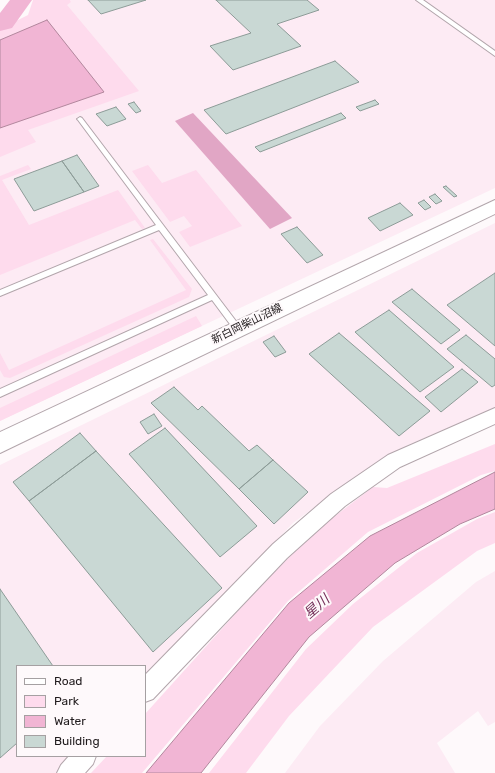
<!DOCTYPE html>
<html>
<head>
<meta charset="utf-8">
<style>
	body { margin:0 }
	#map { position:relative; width:495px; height:773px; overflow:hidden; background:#fef9fb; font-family:Rubik,sans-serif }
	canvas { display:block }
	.legend { position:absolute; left:16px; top:665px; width:130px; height:92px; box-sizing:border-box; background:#fef9fb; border:1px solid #a5a0a2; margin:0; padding:5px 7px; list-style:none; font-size:12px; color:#201b1d }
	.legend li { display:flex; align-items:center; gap:8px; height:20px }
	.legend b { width:20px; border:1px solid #a5a0a2 }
</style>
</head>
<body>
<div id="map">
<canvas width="495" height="773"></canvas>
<ul class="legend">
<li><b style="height:5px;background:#fff"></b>Road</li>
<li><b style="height:11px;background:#fedbed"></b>Park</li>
<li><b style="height:11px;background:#f1b5d4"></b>Water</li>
<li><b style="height:11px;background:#c9d8d4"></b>Building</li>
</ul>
</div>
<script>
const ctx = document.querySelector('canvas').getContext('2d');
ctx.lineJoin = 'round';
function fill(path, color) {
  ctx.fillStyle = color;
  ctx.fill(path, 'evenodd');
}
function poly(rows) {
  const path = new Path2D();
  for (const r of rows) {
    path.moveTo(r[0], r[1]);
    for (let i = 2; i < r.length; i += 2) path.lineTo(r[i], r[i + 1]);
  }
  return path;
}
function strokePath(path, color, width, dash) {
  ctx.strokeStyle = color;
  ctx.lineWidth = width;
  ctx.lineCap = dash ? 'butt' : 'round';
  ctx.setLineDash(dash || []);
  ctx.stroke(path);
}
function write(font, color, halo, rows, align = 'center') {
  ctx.font = font + ' Rubik,"Noto Sans JP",sans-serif';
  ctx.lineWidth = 4;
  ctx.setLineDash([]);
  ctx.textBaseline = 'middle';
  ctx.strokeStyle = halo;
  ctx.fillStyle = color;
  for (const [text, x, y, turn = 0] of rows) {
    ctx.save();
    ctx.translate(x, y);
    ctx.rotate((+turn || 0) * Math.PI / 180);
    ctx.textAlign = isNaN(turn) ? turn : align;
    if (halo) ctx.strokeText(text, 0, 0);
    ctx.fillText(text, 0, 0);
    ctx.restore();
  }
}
fill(poly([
	[70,0,495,0,495,188,0,421,0,35,71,2],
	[495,223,495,408,408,445,360,474,293,523,145,679,145,666,17,666,17,756,72,756,56,773,0,773,0,465],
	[495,571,495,722,488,726,478,711,437,743,455,773,285,773,320,726,383,661,476,582]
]), '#fdebf4');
fill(poly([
	[33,0,70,0,71,2,67,5,139,91,28,130,36,142,0,157,0,29,28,15],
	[28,165,31,169,2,180,29,225,118,190,145,228,142,229,135,220,0,275,0,176],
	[148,165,162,183,196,170,242,226,190,247,179,232,192,226,184,216,170,222,132,171],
	[153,239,192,289,189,297,10,378,4,377,0,370,0,353,9,370,186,290,150,240],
	[196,316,202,326,0,421,0,408],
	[495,444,495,471,481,475,368,532,288,601,142,773,91,773,107,756,145,756,145,714,265,581,318,529,373,487,387,488],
	[495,512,495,543,477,551,373,627,289,716,246,773,209,773,306,649,353,604,417,553,477,519]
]), '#fedbed');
fill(poly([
	[193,113,292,218,270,229,175,121]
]), '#e1a6c5');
const water = poly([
	[47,20,104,92,0,128,0,40,47,20],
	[495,472,495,509,460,524,395,563,309,637,201,773,146,773,289,603,370,536,495,472]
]);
fill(water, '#f1b5d4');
strokePath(water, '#b2879d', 1);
fill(poly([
	[10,0,32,0,12,28,0,31,0,13,10,0]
]), '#f1b5d4');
const building = poly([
	[88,0,146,0,101,14,88,0],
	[216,0,307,0,319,10,277,24,301,46,233,70,210,46,251,33,216,0],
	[335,61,359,82,226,134,204,110,335,61],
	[375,100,379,104,360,111,356,107,375,100],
	[134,102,141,111,136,113,128,104,134,102],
	[116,107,126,119,107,126,96,114,116,107],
	[341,113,346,118,260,152,255,147,341,113],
	[77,155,99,186,84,192,62,161,77,155],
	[62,161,84,192,34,211,14,179,62,161],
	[446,186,457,196,454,197,443,187,446,186],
	[435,194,442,201,436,204,429,197,435,194],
	[424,200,431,207,425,210,418,203,424,200],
	[400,203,413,215,380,231,368,218,400,203],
	[297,227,323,255,307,263,281,234,297,227],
	[495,273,495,346,447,305,495,273],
	[412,289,460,330,441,344,392,302,412,289],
	[389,310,454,367,420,392,355,332,389,310],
	[339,333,430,411,399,436,309,354,339,333],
	[466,335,495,359,495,385,492,387,447,349,466,335],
	[274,336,286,352,275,357,263,342,274,336],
	[462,369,478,382,441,412,425,397,462,369],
	[174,387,198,410,202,406,249,451,257,445,273,460,239,489,151,403,174,387],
	[154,414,162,426,148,434,140,422,154,414],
	[165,428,257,526,220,557,129,454,165,428],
	[80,433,96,451,29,501,13,482,80,433],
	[96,451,222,588,153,652,29,501,96,451],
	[273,460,308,492,274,524,239,489,273,460],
	[0,589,53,666,17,666,17,743,0,758,0,589]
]);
fill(building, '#c9d8d4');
strokePath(building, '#8d9c98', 1);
const service = poly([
	[416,0,423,0,495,51,495,56,416,0],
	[80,117,82,118,242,329,241,331,235,331,212,300,0,397,0,389,208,295,159,230,0,296,0,290,156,225,78,120,77,119,80,117]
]);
const minor = poly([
	[495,408,495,424,400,467,345,506,287,558,153,699,145,702,145,675,273,544,331,494,388,455,495,408],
	[69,756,96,756,93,764,85,773,57,773,61,765,69,756]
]);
const tertiary = poly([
	[495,200,495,214,0,453,0,432,495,200]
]);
strokePath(service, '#b2a5ab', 2);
strokePath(minor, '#b2a5ab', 2);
strokePath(tertiary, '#b2a5ab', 2);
fill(service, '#fff');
fill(minor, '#fff');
fill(tertiary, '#fff');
write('11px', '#201b1d', '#fef9fb', [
	["新白岡柴山沼線",247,324,-26]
]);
write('italic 14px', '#732e57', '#fef9fb', [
	["星川",317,607,-41]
]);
</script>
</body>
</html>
